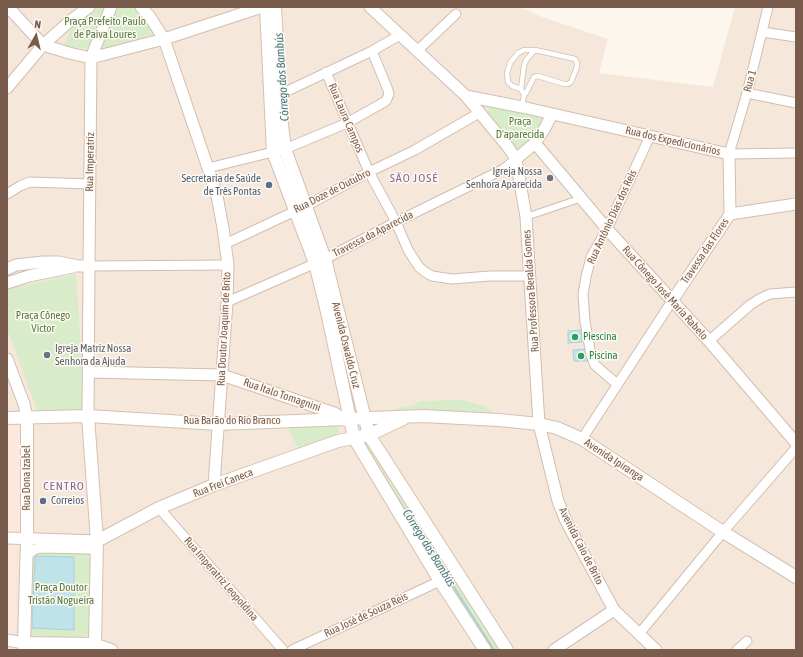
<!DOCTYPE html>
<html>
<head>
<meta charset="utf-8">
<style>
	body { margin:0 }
	#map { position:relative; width:803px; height:657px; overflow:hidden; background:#fdf6ec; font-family:"Asap Condensed",sans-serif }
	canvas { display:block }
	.frame { position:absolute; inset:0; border:8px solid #7a5c4d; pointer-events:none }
	.north { position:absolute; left:16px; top:16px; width:40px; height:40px; -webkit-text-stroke:3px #fffaf3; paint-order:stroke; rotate:8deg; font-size:11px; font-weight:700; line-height:16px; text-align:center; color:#7a5c4d }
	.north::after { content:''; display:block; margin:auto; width:14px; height:18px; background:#7a5c4d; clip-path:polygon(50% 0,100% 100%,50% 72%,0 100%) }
</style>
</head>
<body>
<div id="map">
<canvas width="803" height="657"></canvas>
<div class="frame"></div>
<div class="north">N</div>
</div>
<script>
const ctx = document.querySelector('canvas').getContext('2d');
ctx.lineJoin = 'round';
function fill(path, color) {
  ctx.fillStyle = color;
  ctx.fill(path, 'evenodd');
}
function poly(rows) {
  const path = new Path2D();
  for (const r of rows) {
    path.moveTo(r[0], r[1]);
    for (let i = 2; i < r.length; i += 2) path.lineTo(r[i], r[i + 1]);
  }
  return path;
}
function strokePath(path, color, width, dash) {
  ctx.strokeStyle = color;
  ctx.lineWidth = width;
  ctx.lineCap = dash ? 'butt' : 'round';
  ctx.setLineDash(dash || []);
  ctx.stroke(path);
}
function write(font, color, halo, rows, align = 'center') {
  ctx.font = font + ' "Asap Condensed",sans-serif';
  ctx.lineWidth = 3;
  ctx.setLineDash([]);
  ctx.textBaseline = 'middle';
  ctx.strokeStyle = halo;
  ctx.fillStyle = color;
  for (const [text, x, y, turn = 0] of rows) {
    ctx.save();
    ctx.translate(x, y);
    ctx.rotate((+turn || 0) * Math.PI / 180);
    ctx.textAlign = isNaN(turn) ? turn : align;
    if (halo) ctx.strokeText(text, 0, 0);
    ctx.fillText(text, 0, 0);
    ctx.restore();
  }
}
fill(poly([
	[7,7,520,7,542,17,608,39,599,73,713,87,735,7,796,7,796,650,7,650]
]), '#f5e8da');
fill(poly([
	[22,421,22,534,7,533,7,422],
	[7,542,16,543,15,637,7,635]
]), '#fde8e0');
fill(poly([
	[99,7,139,7,156,33,103,51,64,46,71,29],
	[493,104,547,116,543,127,516,156,484,114],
	[76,274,85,411,37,410,7,329,7,289],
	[462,400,485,406,499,420,397,412,395,409,414,405,420,401],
	[334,423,339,430,337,435,298,448,286,424],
	[368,439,501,650,490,650,360,444],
	[38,550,88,551,94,554,90,633,83,638,37,639,29,635,31,555]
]), '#d8ecc9');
const water = poly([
	[581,330,582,342,568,343,568,331,581,330],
	[587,349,590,361,574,361,573,350,587,349],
	[35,556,74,557,74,630,32,628,35,556]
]);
fill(water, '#bfe3e8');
strokePath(water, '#a5d3da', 1);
strokePath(poly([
	[396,496,494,650]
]), '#a5d3da', 2);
const service = poly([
	[521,89,512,86,508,82,507,73,510,63,518,53,524,50,535,50],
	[522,107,524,95,521,89,524,66,526,60,535,50,575,59,577,63,577,67,571,82,568,84,564,84,538,76,534,77,526,93,524,95]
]);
const pedestrian = poly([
	[526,217,582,198]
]);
const minor = poly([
	[768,7,747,93,729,154,796,153],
	[762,32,796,37],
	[417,51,456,14],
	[326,72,369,172,396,222,408,250,419,267,425,272,432,276,452,279,490,276,530,276],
	[747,93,796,103],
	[281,94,372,51,400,35],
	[208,168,285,149,347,123,386,101,389,94,388,90,372,51],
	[7,194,20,186,30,182,90,184],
	[225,244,306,206,369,172,415,150,479,113],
	[89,266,228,265],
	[227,302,325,259,396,222,504,169,516,159],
	[709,341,750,305,761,298,770,294,796,292],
	[617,384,595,365,591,355,585,322,583,294,586,277,591,257,607,229,650,136],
	[582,439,672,301],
	[159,508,283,650],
	[27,555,34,550,39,548,89,549,97,551],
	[639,634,723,532,796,448],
	[292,650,440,581],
	[737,650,747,641]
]);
const tertiary = poly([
	[8,7,43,45,69,53,91,58,164,39,262,7],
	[141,7,150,17,164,39,208,168,217,196,223,228,228,265,227,302,214,485],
	[370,7,466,96,508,147,516,159,526,217,539,424,558,501,566,521,614,610,656,650],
	[7,88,43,45,70,21,89,7],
	[466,96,522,107,729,154,730,214,672,301],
	[535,143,607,229,709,341,796,443],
	[516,159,535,143,545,128,552,114],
	[730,214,796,204],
	[7,269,16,265,43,262,59,262,78,266,89,266],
	[7,283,29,276,73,267],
	[7,359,24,404,27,417],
	[88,372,222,375,334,413,345,420],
	[88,416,89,266,91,58,111,7],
	[7,538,97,541],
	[7,640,24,643,24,650],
	[95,650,95,644,112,650],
	[554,650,614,610]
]);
const secondary = poly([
	[266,7,273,152,315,263,327,312,354,438,440,581,485,650],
	[275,7,282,125,285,149,325,259,369,435,507,650],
	[27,417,27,540,24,643,95,644,97,541,88,416],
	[7,418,88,416,218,424,423,416,499,420,539,424,557,428,582,439,723,532,796,577],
	[97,541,159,508,214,485,338,441,369,435,403,419]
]);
strokePath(service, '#d1beb0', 6);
strokePath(pedestrian, '#d1beb0', 8);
strokePath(minor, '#d1beb0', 11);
strokePath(tertiary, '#d1beb0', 13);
strokePath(secondary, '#d6c0b0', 14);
strokePath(service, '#fff', 4.5);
strokePath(pedestrian, '#fff', 6);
strokePath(minor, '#fff', 9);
strokePath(tertiary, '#fff', 11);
strokePath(secondary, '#fff', 12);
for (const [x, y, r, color] of [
	[550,178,4,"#6b7280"],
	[269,185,4,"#5c6f8a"],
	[575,337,4,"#2e9e5b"],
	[47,355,4,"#6b7280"],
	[581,356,4,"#2e9e5b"],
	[43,501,4,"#5c6f8a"]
]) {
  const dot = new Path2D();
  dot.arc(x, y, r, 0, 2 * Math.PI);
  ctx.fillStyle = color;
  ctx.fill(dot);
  strokePath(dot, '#fffaf3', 1.5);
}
write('11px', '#537a41', '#fffaf3', [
	["Praça Prefeito Paulo",105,22],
	["de Paiva Loures",105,35],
	["Praça",520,122],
	["D'aparecida",520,135],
	["Praça Cônego",43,316],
	["Victor",43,329],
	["Praça Doutor",61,588],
	["Tristão Nogueira",61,601]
]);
write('11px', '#7a5c4d', '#fffaf3', [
	["Rua 1",750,81,-75],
	["Rua Laura Campos",346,118,67],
	["Rua dos Expedicionários",673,141,13],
	["Rua Imperatriz",90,162,-89],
	["Rua Doze de Outubro",332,191,-27],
	["Rua Antônio Dias dos Reis",612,217,-65],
	["Travessa da Aparecida",373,234,-27],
	["Travessa das Flores",705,251,-56],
	["Rua Professora Beralda Gomes",531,291,-94],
	["Rua Cônego José Maria Rabelo",665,293,48],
	["Rua Doutor Joaquim de Brito",224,329,-87],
	["Avenida Oswaldo Cruz",346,345,76],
	["Rua Ítalo Tomagnini",282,395,19],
	["Rua Barão do Rio Branco",232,421],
	["Avenida Ipiranga",614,460,33],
	["Rua Dona Izabel",27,478,-90],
	["Rua Frei Caneca",223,483,-21],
	["Avenida Caio de Brito",581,546,63],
	["Rua Imperatriz Leopoldina",221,579,49],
	["Rua José de Souza Reis",366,615,-25]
]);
write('11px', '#5b616d', '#fffaf3', [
	["Igreja Nossa",542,172],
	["Senhora Aparecida",542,185],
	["Igreja Matriz Nossa",55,349,"left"],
	["Senhora da Ajuda",55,362,"left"]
], 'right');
write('11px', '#4e5e75', '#fffaf3', [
	["Secretaria de Saúde",261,179],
	["de Três Pontas",261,192],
	["Correios",51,501,"left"]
], 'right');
write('11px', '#27864d', '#fffaf3', [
	["Piescina",583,337],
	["Piscina",589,356]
], 'left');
write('italic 12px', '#437c86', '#fffaf3', [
	["Córrego dos Bambús",282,77,-94],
	["Córrego dos Bambús",429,548,58]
]);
ctx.letterSpacing = '1px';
write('12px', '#846695', '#fffaf3', [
	["SÃO JOSÉ",414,178],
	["CENTRO",64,486]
]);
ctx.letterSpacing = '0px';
</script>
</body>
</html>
